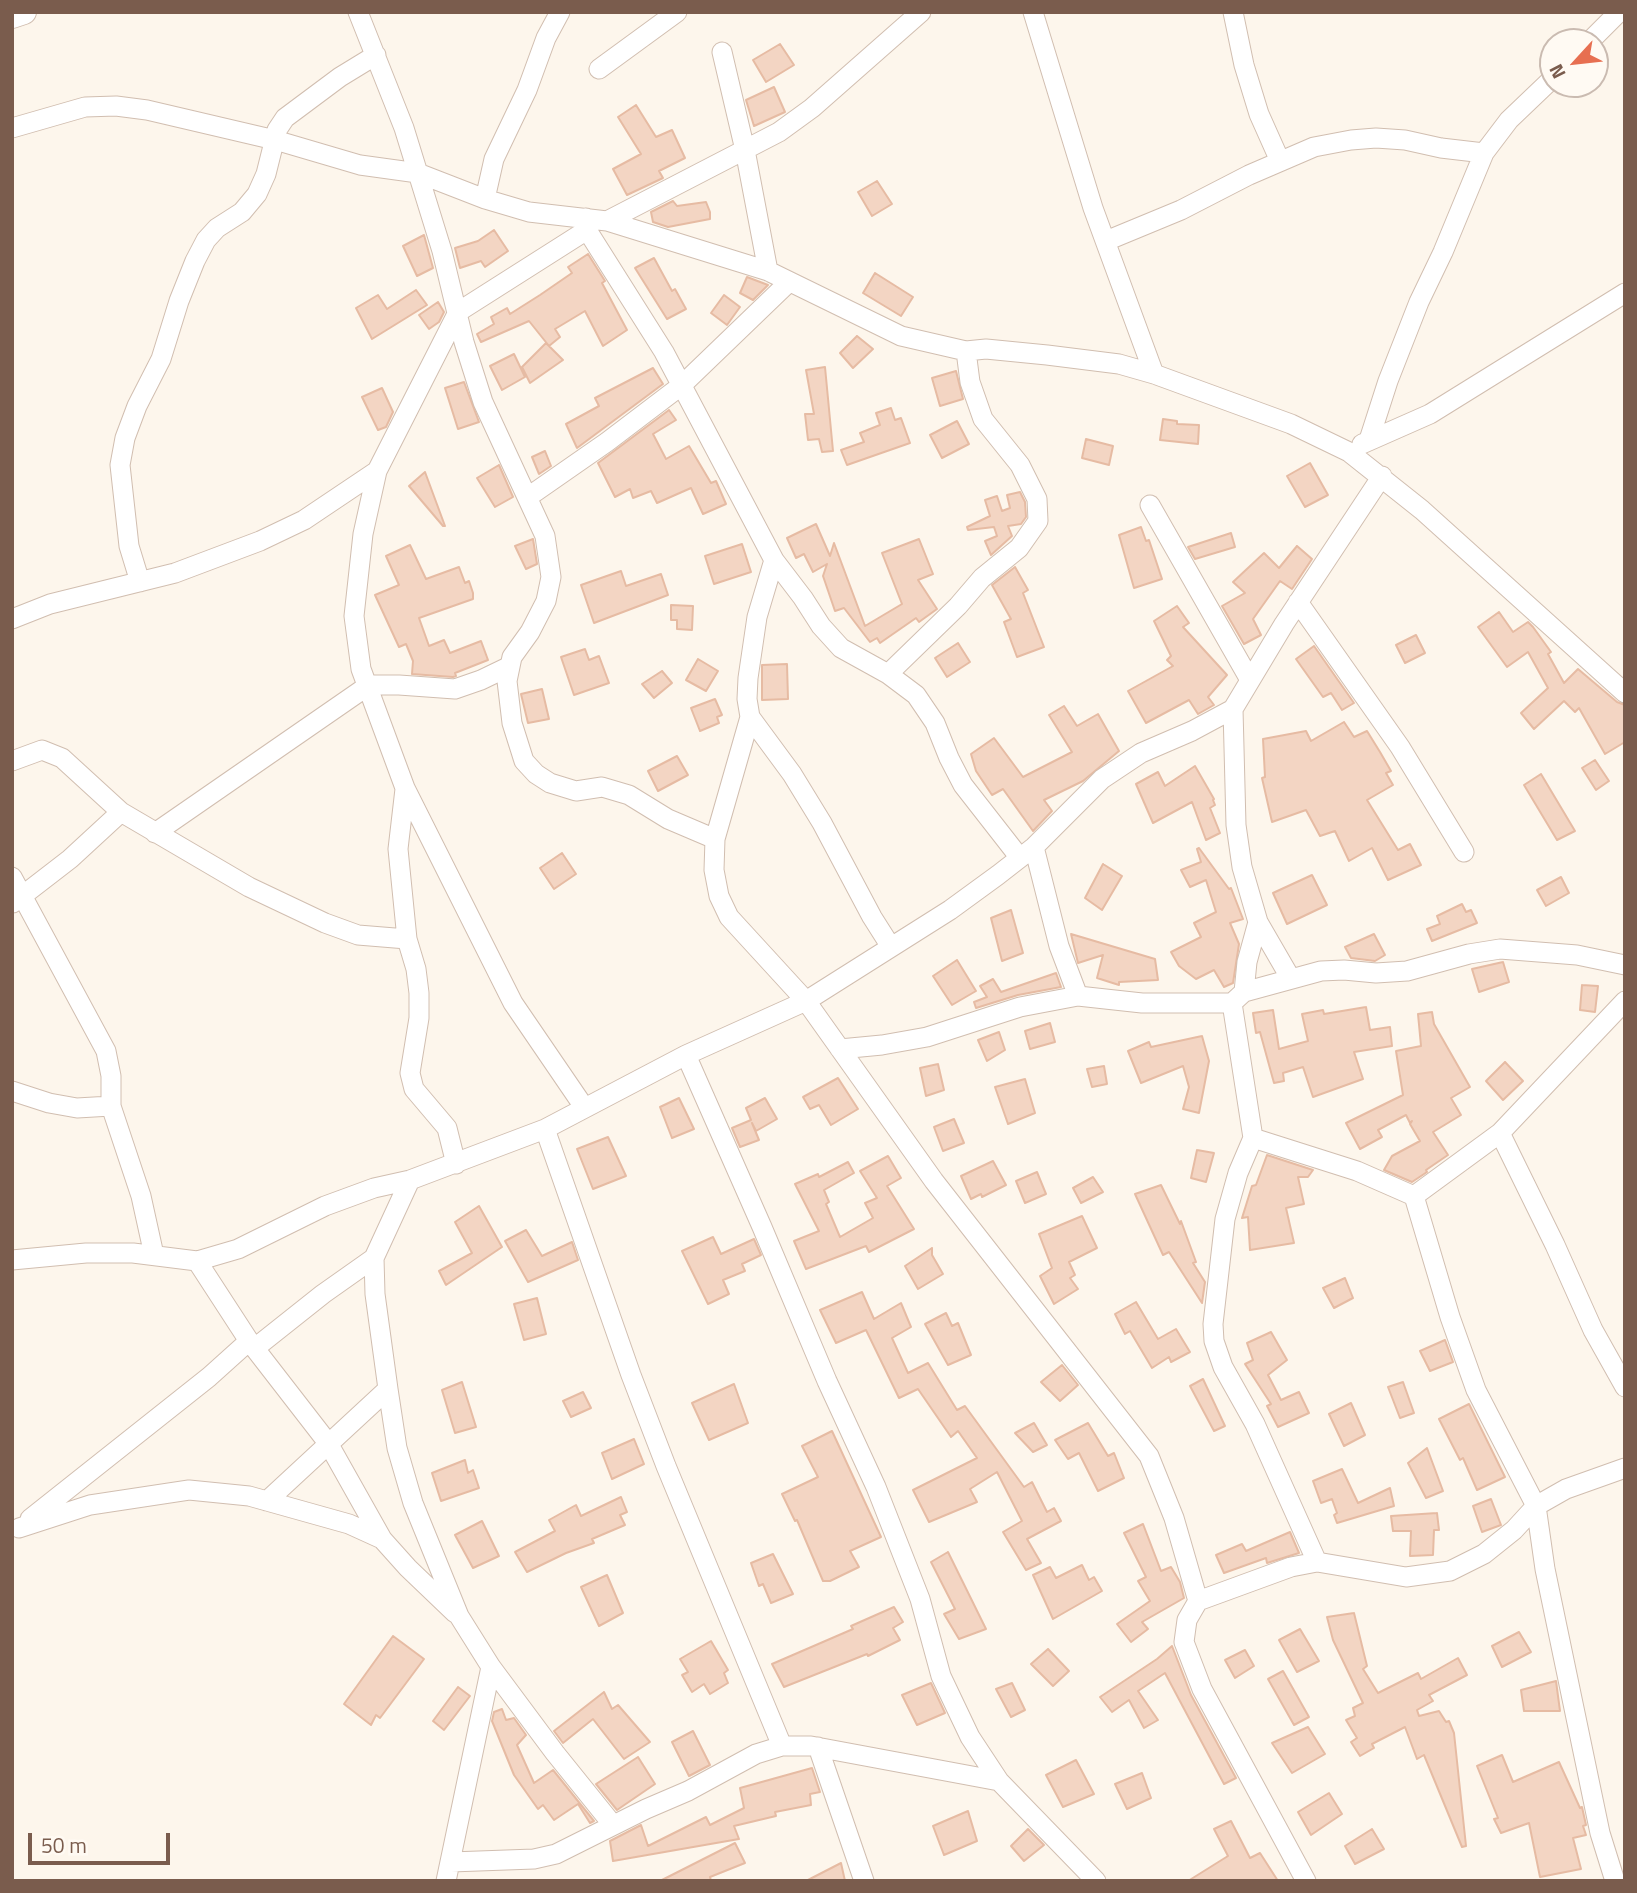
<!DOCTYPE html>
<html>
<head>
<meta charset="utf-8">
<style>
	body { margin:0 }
	#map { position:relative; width:1637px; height:1893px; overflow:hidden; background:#fdf6ec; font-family:"Titillium Web",sans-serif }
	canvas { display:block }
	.frame { position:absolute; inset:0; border:14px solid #7a5c4d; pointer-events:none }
	.north { position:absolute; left:1539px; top:28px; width:70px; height:70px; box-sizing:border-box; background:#fffaf3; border:2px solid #cabbb1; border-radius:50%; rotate:243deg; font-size:19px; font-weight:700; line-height:28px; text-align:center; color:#7a5c4d }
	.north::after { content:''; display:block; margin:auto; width:24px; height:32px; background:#e76f51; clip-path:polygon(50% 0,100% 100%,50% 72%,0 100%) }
	.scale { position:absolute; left:28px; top:1833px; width:142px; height:32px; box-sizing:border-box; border:4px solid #7a5c4d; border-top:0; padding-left:9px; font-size:21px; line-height:24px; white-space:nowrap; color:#7a5c4d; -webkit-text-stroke:5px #fffaf3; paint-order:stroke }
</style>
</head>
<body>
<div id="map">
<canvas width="1637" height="1893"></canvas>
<div class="frame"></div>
<div class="north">N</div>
<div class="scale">50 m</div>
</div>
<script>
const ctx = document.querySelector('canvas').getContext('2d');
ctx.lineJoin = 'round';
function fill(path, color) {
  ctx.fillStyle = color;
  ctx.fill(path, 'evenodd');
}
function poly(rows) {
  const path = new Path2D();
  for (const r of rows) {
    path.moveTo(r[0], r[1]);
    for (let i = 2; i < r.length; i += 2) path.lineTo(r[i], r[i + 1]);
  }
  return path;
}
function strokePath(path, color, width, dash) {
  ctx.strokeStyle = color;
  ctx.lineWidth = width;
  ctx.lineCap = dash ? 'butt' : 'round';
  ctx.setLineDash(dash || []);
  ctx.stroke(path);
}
const building = poly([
	[780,44,794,65,766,82,753,60,780,44],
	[774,87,785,112,754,126,746,100,774,87],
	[636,105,656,137,672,130,685,158,659,171,663,178,627,195,613,169,641,154,618,117,636,105],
	[877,181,892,204,872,216,858,192,877,181],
	[673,201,677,206,706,202,710,212,710,219,668,227,653,222,651,212,673,201],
	[494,230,508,251,485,267,481,261,460,268,455,248,478,241,494,230],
	[424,235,433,268,417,276,403,246,424,235],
	[588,254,605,281,602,283,627,330,603,346,585,311,555,329,560,337,549,346,529,321,481,342,477,334,494,324,491,317,507,308,510,314,540,295,572,273,568,267,588,254],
	[654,258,672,291,675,289,686,309,667,319,635,268,654,258],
	[875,273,913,297,901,316,863,293,875,273],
	[747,277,768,285,753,300,740,293,747,277],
	[416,290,427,305,372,339,356,308,378,295,387,309,416,290],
	[724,295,740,307,727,325,711,313,724,295],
	[438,302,444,312,439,322,429,329,419,315,438,302],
	[857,336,873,349,853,368,840,353,857,336],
	[546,343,563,360,530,383,522,367,546,343],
	[514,354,525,377,502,390,490,366,514,354],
	[825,367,833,451,822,452,819,439,808,440,805,414,814,414,806,370,825,367],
	[653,368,663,384,577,448,566,424,599,406,595,398,653,368],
	[956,371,963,399,940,406,932,378,956,371],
	[464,382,479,422,458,429,445,388,464,382],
	[382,388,393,412,386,427,378,430,362,397,382,388],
	[891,408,895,420,901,418,910,443,847,465,841,450,864,442,860,433,880,425,876,413,891,408],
	[669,410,676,420,653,434,666,459,689,446,711,483,716,481,726,504,703,514,691,488,657,503,651,491,633,498,630,489,615,497,598,463,669,410],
	[1163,419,1177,421,1177,424,1199,425,1198,444,1160,440,1163,419],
	[957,421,969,444,942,458,930,435,957,421],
	[1086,439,1113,446,1109,465,1082,458,1086,439],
	[545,451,551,466,539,474,532,457,545,451],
	[1310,463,1328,495,1305,507,1287,476,1310,463],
	[499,465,513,497,495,507,477,478,499,465],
	[425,472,445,526,443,526,409,486,425,472],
	[1020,492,1025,502,1026,517,1021,524,1008,526,1012,536,991,555,985,541,997,536,994,527,968,530,967,527,990,516,985,500,997,496,1002,511,1010,508,1007,495,1020,492],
	[816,524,830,556,834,543,865,626,902,604,882,553,919,539,933,574,918,580,937,609,919,622,916,618,880,643,877,638,870,642,844,608,835,611,823,576,827,564,813,572,804,554,796,558,787,538,816,524],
	[1141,527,1146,541,1149,540,1162,579,1134,588,1119,535,1141,527],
	[1231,533,1235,547,1195,559,1188,547,1231,533],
	[533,539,537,564,526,569,515,546,533,539],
	[742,544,751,572,714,584,705,556,742,544],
	[410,545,426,579,459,567,465,583,469,581,473,593,473,599,419,618,429,646,444,640,450,653,481,641,488,660,455,673,456,676,453,677,412,674,413,661,406,644,399,647,375,595,399,585,386,556,410,545],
	[1297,546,1312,559,1292,589,1280,581,1253,619,1261,635,1244,644,1222,606,1245,593,1233,582,1264,553,1279,568,1297,546],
	[1015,567,1028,590,1023,593,1044,647,1017,657,1004,622,1011,619,992,585,1015,567],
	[621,571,626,586,661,574,668,595,594,623,581,585,621,571],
	[671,605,693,606,692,630,677,629,677,620,671,620,671,605],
	[1177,606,1189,623,1183,627,1227,675,1208,697,1214,705,1198,714,1189,700,1146,723,1128,691,1173,666,1167,660,1171,656,1154,621,1177,606],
	[1499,612,1513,632,1528,622,1533,627,1551,652,1548,654,1564,683,1578,669,1617,702,1625,705,1625,742,1605,754,1579,708,1575,712,1564,701,1534,729,1521,713,1548,688,1528,652,1507,667,1478,627,1499,612],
	[1416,635,1425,653,1405,663,1396,645,1416,635],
	[958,643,970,662,947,677,935,658,958,643],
	[1314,646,1354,703,1342,710,1331,693,1323,697,1296,659,1314,646],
	[585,649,589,660,599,656,609,683,574,695,561,657,585,649],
	[698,659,718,671,706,691,686,680,698,659],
	[787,664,788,699,762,700,762,665,787,664],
	[662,671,672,683,654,698,642,684,662,671],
	[542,689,549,719,528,723,521,694,542,689],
	[715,699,722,715,717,717,719,723,700,731,691,708,715,699],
	[1064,706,1077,726,1098,714,1119,751,1083,781,1044,800,1052,811,1033,831,1003,789,992,795,976,771,971,754,994,738,1023,777,1072,752,1049,715,1064,706],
	[1344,722,1354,737,1367,731,1380,752,1391,771,1386,773,1393,785,1367,800,1398,850,1410,844,1421,865,1388,880,1372,848,1349,861,1335,831,1320,836,1306,810,1272,822,1262,778,1265,777,1263,739,1306,731,1311,741,1344,722],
	[677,756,688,775,658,791,648,771,677,756],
	[1595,760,1609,781,1596,790,1582,768,1595,760],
	[1195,766,1214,799,1213,800,1215,805,1210,808,1220,833,1206,840,1192,802,1153,823,1136,784,1158,772,1165,786,1195,766],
	[1541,774,1575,831,1557,840,1524,785,1541,774],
	[1199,848,1229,889,1231,888,1243,919,1230,923,1239,944,1233,983,1224,987,1214,970,1196,979,1179,966,1171,952,1201,937,1194,923,1216,912,1206,880,1190,887,1181,870,1201,862,1197,849,1199,848],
	[562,853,576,874,554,889,540,868,562,853],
	[1103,864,1122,876,1102,910,1085,898,1103,864],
	[1312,875,1327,905,1287,924,1273,893,1312,875],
	[1561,877,1569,893,1546,906,1537,890,1561,877],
	[1462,904,1466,912,1471,910,1477,923,1432,941,1427,929,1440,924,1437,916,1462,904],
	[1011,910,1023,953,1002,961,991,918,1011,910],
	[1071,934,1155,959,1158,980,1119,982,1119,985,1097,978,1103,955,1078,963,1071,934],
	[1374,934,1385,955,1375,961,1351,958,1345,947,1374,934],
	[957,960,976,991,952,1005,933,976,957,960],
	[1503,962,1509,982,1479,992,1472,969,1503,962],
	[1056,973,1061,987,1018,995,976,1008,974,1002,987,997,980,986,993,979,1001,992,1056,973],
	[1582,985,1598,986,1595,1012,1580,1010,1582,985],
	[1366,1007,1370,1030,1390,1027,1392,1046,1354,1052,1363,1079,1313,1097,1303,1067,1283,1073,1284,1081,1274,1083,1260,1032,1256,1033,1253,1013,1273,1010,1279,1049,1308,1041,1302,1014,1323,1010,1324,1014,1366,1007],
	[1432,1012,1434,1024,1470,1087,1451,1098,1461,1115,1433,1132,1448,1155,1426,1170,1427,1172,1412,1182,1384,1170,1392,1156,1420,1141,1410,1124,1412,1121,1410,1123,1406,1115,1378,1130,1382,1137,1360,1149,1346,1123,1403,1095,1396,1051,1421,1046,1418,1014,1432,1012],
	[1050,1023,1055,1042,1030,1049,1025,1031,1050,1023],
	[999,1032,1005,1050,987,1061,978,1040,999,1032],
	[1202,1036,1209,1061,1199,1113,1183,1109,1189,1087,1183,1066,1141,1083,1128,1051,1149,1042,1151,1047,1202,1036],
	[1505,1062,1523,1081,1503,1100,1486,1081,1505,1062],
	[938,1064,944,1090,926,1096,920,1068,938,1064],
	[1104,1066,1107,1084,1092,1087,1087,1069,1104,1066],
	[838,1078,858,1109,831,1125,819,1105,810,1109,803,1097,838,1078],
	[1025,1079,1035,1113,1008,1124,995,1087,1025,1079],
	[679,1098,694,1129,672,1138,660,1107,679,1098],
	[765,1098,777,1119,756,1131,752,1123,759,1140,740,1147,732,1128,751,1120,746,1108,765,1098],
	[954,1119,964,1143,943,1151,934,1127,954,1119],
	[608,1137,626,1176,593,1189,577,1149,608,1137],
	[1197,1150,1214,1153,1206,1182,1191,1178,1197,1150],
	[1267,1155,1313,1170,1308,1177,1298,1177,1304,1204,1286,1208,1294,1243,1250,1250,1248,1217,1242,1218,1252,1186,1256,1185,1267,1155],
	[888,1156,901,1178,887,1186,914,1229,869,1252,866,1246,806,1269,794,1241,819,1231,795,1184,818,1174,819,1177,848,1162,854,1173,824,1190,829,1202,826,1204,840,1237,873,1218,865,1203,877,1198,860,1171,888,1156],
	[993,1161,1006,1185,982,1197,981,1194,971,1199,961,1176,993,1161],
	[1037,1172,1046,1194,1025,1203,1016,1181,1037,1172],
	[1093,1177,1103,1192,1081,1203,1073,1188,1093,1177],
	[1161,1185,1180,1224,1181,1221,1196,1262,1193,1263,1205,1282,1202,1303,1169,1252,1163,1255,1135,1194,1161,1185],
	[479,1206,502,1247,446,1285,439,1271,472,1253,455,1222,479,1206],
	[1082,1216,1097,1248,1069,1262,1075,1275,1070,1278,1078,1289,1054,1304,1040,1276,1052,1268,1039,1234,1082,1216],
	[526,1230,542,1256,572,1242,578,1260,528,1282,505,1241,526,1230],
	[713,1237,721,1254,754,1239,761,1255,742,1264,745,1271,723,1280,729,1294,708,1304,682,1251,713,1237],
	[932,1248,932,1255,943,1274,918,1289,905,1266,932,1248],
	[1345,1278,1353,1298,1334,1308,1323,1288,1345,1278],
	[862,1292,874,1319,901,1303,911,1327,892,1338,908,1373,928,1363,957,1410,965,1406,1024,1487,1032,1482,1047,1512,1054,1508,1061,1521,1027,1539,1041,1563,1026,1570,1003,1532,1022,1521,997,1472,970,1489,977,1502,929,1522,913,1490,977,1458,958,1431,951,1437,918,1389,899,1398,866,1330,836,1343,820,1310,862,1292],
	[537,1298,546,1334,524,1340,514,1304,537,1298],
	[1136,1302,1158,1339,1176,1329,1190,1352,1171,1362,1169,1357,1152,1368,1130,1331,1125,1334,1115,1314,1136,1302],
	[946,1313,952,1326,958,1323,971,1355,948,1365,925,1324,946,1313],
	[1271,1332,1287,1360,1268,1375,1281,1400,1299,1392,1309,1413,1278,1427,1267,1406,1271,1404,1245,1364,1253,1360,1247,1343,1271,1332],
	[1445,1340,1453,1362,1430,1371,1420,1351,1445,1340],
	[1062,1365,1078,1385,1060,1401,1041,1382,1062,1365],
	[1203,1379,1225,1426,1214,1431,1190,1386,1203,1379],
	[462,1382,476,1427,455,1433,442,1390,462,1382],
	[1403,1382,1414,1413,1400,1418,1388,1387,1403,1382],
	[734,1384,748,1423,709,1440,692,1403,734,1384],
	[583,1392,591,1408,571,1417,563,1401,583,1392],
	[1351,1403,1365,1435,1344,1446,1329,1414,1351,1403],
	[1469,1404,1505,1477,1477,1490,1463,1458,1460,1460,1439,1419,1469,1404],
	[1034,1423,1047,1445,1033,1452,1015,1433,1034,1423],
	[1088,1423,1108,1456,1114,1453,1124,1478,1098,1491,1079,1453,1068,1459,1055,1440,1088,1423],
	[832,1431,881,1537,850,1551,859,1567,830,1581,823,1581,797,1520,795,1521,782,1494,818,1477,802,1446,832,1431],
	[634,1439,644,1464,612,1479,602,1453,634,1439],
	[1427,1448,1443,1491,1426,1498,1408,1463,1427,1448],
	[465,1460,468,1473,473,1470,479,1488,441,1501,432,1473,465,1460],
	[1342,1469,1358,1503,1390,1488,1394,1506,1337,1523,1334,1515,1337,1513,1332,1499,1321,1503,1313,1481,1342,1469],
	[621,1497,627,1512,620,1515,625,1525,592,1539,594,1543,566,1553,527,1572,515,1552,555,1531,549,1520,576,1505,581,1516,621,1497],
	[1491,1499,1501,1525,1482,1532,1473,1506,1491,1499],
	[1437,1513,1439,1530,1434,1530,1433,1555,1410,1556,1411,1531,1393,1531,1391,1516,1437,1513],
	[482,1521,499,1556,473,1568,455,1535,482,1521],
	[1143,1524,1161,1571,1171,1567,1180,1582,1184,1598,1142,1622,1148,1629,1131,1642,1117,1624,1150,1601,1138,1581,1146,1577,1124,1533,1143,1524],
	[1290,1532,1299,1553,1267,1563,1266,1558,1224,1573,1216,1555,1242,1544,1246,1551,1290,1532],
	[948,1552,986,1629,959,1639,944,1614,955,1609,931,1562,948,1552],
	[773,1554,793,1594,771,1603,763,1584,759,1586,751,1563,773,1554],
	[1082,1565,1089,1580,1094,1577,1102,1591,1053,1619,1033,1575,1050,1567,1056,1578,1082,1565],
	[607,1575,623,1613,599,1626,581,1587,607,1575],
	[894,1607,903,1622,893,1628,900,1640,868,1656,867,1654,784,1687,772,1664,853,1629,851,1626,894,1607],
	[1354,1613,1367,1666,1363,1669,1378,1693,1418,1673,1421,1679,1458,1658,1467,1675,1429,1695,1433,1701,1417,1710,1419,1716,1439,1711,1446,1722,1449,1721,1454,1733,1466,1846,1462,1847,1424,1755,1417,1759,1405,1727,1372,1744,1374,1748,1360,1756,1351,1742,1357,1738,1346,1720,1355,1716,1353,1708,1363,1703,1333,1640,1327,1617,1354,1613],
	[1300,1629,1319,1661,1297,1672,1279,1640,1300,1629],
	[1519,1632,1531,1652,1502,1667,1492,1646,1519,1632],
	[393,1636,424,1659,380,1718,376,1715,371,1725,344,1704,393,1636],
	[711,1641,728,1670,724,1673,728,1683,710,1694,704,1684,692,1692,682,1675,688,1672,680,1659,711,1641],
	[1172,1646,1191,1695,1236,1778,1224,1784,1165,1673,1138,1691,1158,1720,1144,1728,1129,1700,1112,1712,1100,1697,1157,1659,1172,1646],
	[1048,1649,1069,1671,1053,1686,1031,1664,1048,1649],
	[1245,1650,1254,1666,1235,1678,1225,1660,1245,1650],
	[1283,1671,1309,1717,1294,1725,1268,1679,1283,1671],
	[1556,1681,1560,1711,1524,1711,1521,1690,1556,1681],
	[931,1683,945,1713,917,1725,902,1695,931,1683],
	[1012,1683,1025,1710,1011,1717,996,1689,1012,1683],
	[458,1687,470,1696,444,1730,433,1721,458,1687],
	[604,1692,612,1709,618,1705,650,1742,624,1759,593,1719,563,1743,554,1731,604,1692],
	[502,1709,506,1720,514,1718,526,1735,517,1745,534,1783,553,1770,594,1821,590,1823,578,1804,554,1820,543,1805,538,1809,514,1775,492,1721,494,1712,502,1709],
	[1308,1727,1325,1754,1292,1773,1272,1743,1308,1727],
	[693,1731,710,1765,689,1776,672,1742,693,1731],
	[1502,1755,1513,1782,1559,1762,1580,1808,1582,1807,1586,1825,1583,1826,1586,1835,1573,1838,1581,1869,1540,1877,1529,1823,1501,1833,1494,1819,1498,1818,1477,1766,1502,1755],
	[638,1757,655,1784,617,1810,596,1784,638,1757],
	[1076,1760,1094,1794,1063,1807,1046,1775,1076,1760],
	[812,1768,820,1792,810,1794,811,1805,775,1812,776,1816,734,1826,739,1839,613,1861,610,1841,641,1825,648,1846,706,1817,710,1825,744,1808,740,1788,812,1768],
	[1142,1773,1151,1798,1127,1809,1115,1784,1142,1773],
	[1329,1793,1342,1814,1311,1835,1298,1812,1329,1793],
	[968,1811,977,1841,944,1855,933,1826,968,1811],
	[1231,1821,1250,1858,1260,1853,1278,1881,1188,1881,1228,1856,1214,1829,1231,1821],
	[1028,1829,1044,1845,1024,1861,1011,1846,1028,1829],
	[1372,1829,1384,1849,1355,1864,1345,1846,1372,1829],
	[735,1843,745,1863,710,1877,711,1881,660,1881,735,1843],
	[841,1863,845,1881,806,1881,841,1863]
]);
fill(building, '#f3d5c3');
strokePath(building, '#e6bba3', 2);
const minor = poly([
	[358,12,404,128,442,251,464,342,483,402,545,536,551,577,546,601,530,632,512,657,507,681,512,723,524,761,536,774,550,783,576,791,602,787,629,795,668,819,715,839],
	[1033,12,1093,208,1154,374],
	[1233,12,1244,65,1259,114,1280,161],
	[1589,42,1619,12],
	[722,52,745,150,768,271],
	[599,69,677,12],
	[12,128,85,107,116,106,147,110,275,140,360,165,418,173,485,199,529,212,607,221,768,271,901,336,966,351,986,349,1047,355,1119,364,1154,374,1291,424,1349,452,1422,510,1625,693],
	[485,199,494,159,527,90,546,38,560,12],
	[586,218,587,230,664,352,774,560,803,598,821,626,841,648,888,674,916,695,935,723,949,758,963,785,1020,858],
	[607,221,779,132,812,108,921,12],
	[1106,241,1181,210,1249,175,1314,147,1351,140,1376,138,1405,140,1441,148,1484,153],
	[1369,440,1388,381,1419,302,1443,252,1484,153,1509,120,1553,78],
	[1362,444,1430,414,1625,293],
	[528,497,607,442,682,385,789,282],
	[1150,505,1250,680],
	[774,560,757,617,748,678,747,699,750,717,792,774,822,823,872,917,891,947],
	[140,582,129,546,120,465,125,438,137,406,161,359,179,301,195,261,206,240,217,228,242,212,257,194,266,174,277,130,285,118,340,77,376,55],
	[1298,602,1400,747,1464,852],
	[12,619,50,604,175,573,260,541,304,520,377,471],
	[888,674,958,606,982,578,1019,548,1038,521,1037,499,1020,465,983,419,970,382,966,351],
	[1233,709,1236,825,1242,867,1258,922,1291,979],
	[750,717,715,839,714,870,719,896,729,917,806,1001,934,1181,1149,1456,1174,1518,1198,1601,1187,1620,1184,1642,1202,1689,1306,1881],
	[12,761,42,750,62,758,121,812,249,887,325,923,358,935,407,939],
	[405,789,398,849,407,939,416,969,419,993,419,1018,410,1073,414,1089,447,1128,456,1164],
	[155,833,369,685,399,685,455,689,481,680,510,666],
	[1034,847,1059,946,1078,996],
	[12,877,106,1051,111,1076,111,1106,141,1196,154,1255],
	[13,903,70,859,121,812],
	[1244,992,1247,962,1258,922],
	[1232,1003,1253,1138,1357,1171,1414,1196,1450,1317,1476,1390,1536,1506,1545,1569,1600,1833,1615,1881],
	[840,1049,882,1045,927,1037,1020,1007,1078,996,1142,1003,1232,1003,1244,992,1321,971,1344,970,1376,973,1407,971,1469,954,1500,949,1577,955,1625,965],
	[686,1055,762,1227,827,1381,876,1487,920,1599,941,1676,970,1737,999,1781,1096,1881],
	[12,1091,49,1103,77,1108,111,1106],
	[584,1107,513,1003,405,788,361,669,354,616,363,534,377,471,458,312,587,230],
	[545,1129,631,1375,666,1466,782,1746],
	[1500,1133,1555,1245,1593,1330,1625,1387],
	[1253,1138,1238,1173,1225,1219,1213,1324,1214,1341,1223,1367,1255,1424,1317,1562],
	[410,1180,374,1258,375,1294,388,1389,397,1448,413,1503,459,1616,491,1667,555,1753,613,1825],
	[1414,1196,1500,1133,1625,1001],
	[12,1260,86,1253,133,1253,197,1261,238,1249,325,1206,374,1188,410,1180,545,1129,686,1055,806,1001,950,910,998,875,1034,847,1102,779,1141,753,1192,731,1233,709,1284,624,1382,476],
	[197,1261,249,1341,328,1443,382,1539,408,1568,455,1613],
	[255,1348,323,1294,374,1258],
	[267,1501,388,1389],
	[30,1519,209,1377,249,1341],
	[19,1528,90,1505,189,1490,249,1496,349,1524,382,1539],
	[1198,1601,1291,1567,1317,1562,1406,1577,1450,1571,1484,1554,1514,1530,1536,1506,1566,1489,1625,1468],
	[818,1747,864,1881],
	[451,1862,534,1859,556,1854,646,1809,688,1791,756,1754,782,1746,811,1746,999,1781],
	[446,1881,491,1667]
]);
const tertiary = poly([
	[12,16,24,12]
]);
strokePath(minor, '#d1beb0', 21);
strokePath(tertiary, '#d1beb0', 26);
strokePath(minor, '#fff', 19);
strokePath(tertiary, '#fff', 24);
</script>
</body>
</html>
